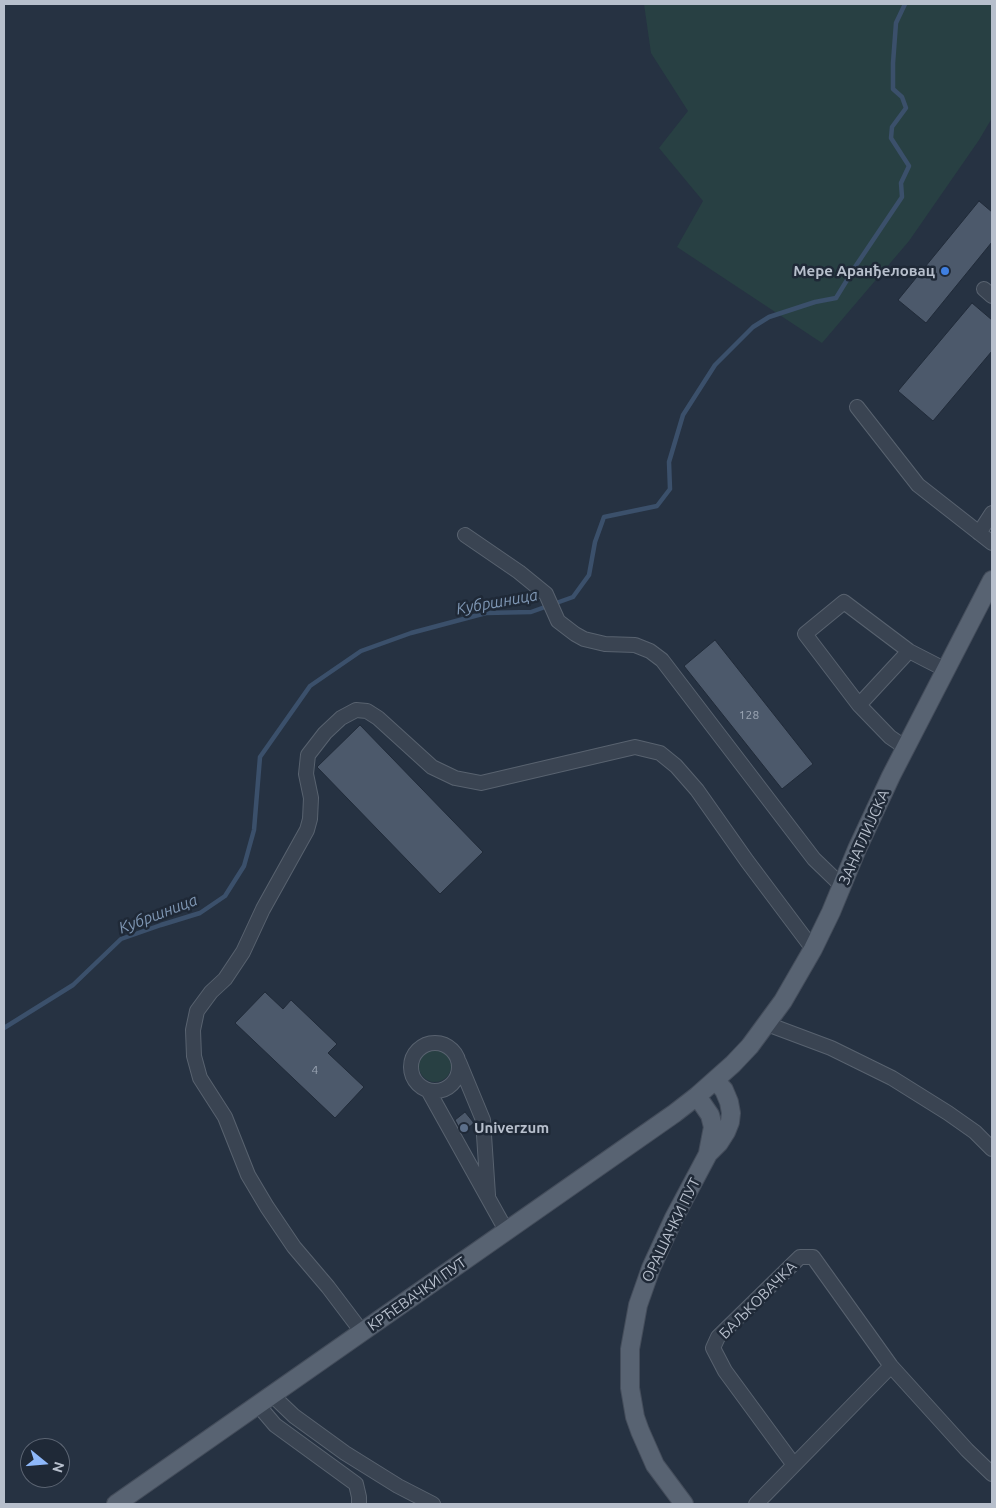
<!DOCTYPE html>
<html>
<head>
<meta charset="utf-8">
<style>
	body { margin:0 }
	#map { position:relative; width:996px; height:1508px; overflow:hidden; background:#263242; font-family:Ubuntu,sans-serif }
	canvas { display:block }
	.frame { position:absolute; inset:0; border:5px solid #b7bfcc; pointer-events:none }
	.north { position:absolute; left:20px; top:1438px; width:50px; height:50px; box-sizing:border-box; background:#1f2937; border:1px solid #5c6573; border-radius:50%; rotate:107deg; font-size:14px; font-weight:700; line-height:20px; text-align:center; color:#b7bfcc }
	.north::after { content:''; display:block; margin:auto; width:18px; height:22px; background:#8eb8fa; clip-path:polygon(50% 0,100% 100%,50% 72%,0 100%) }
</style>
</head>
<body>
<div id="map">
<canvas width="996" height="1508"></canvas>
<div class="frame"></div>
<div class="north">N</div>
</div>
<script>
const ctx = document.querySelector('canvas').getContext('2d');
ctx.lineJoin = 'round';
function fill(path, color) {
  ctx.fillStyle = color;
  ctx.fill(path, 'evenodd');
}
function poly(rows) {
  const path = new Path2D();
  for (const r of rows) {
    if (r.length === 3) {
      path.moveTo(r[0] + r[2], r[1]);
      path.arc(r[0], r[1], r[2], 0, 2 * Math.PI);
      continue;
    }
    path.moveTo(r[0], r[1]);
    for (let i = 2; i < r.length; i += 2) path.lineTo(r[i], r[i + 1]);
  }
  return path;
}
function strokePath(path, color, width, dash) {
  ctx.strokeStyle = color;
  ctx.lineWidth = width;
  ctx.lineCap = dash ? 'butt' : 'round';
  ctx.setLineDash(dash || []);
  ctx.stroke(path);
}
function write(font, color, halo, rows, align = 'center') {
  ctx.font = font + ' Ubuntu,sans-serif';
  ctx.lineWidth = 5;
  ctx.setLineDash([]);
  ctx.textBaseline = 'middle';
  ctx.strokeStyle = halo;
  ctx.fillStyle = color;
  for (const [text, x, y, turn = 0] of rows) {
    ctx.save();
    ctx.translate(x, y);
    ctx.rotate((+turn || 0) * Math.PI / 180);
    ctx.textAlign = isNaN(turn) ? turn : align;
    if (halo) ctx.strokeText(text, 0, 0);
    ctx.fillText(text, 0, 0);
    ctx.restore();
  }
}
fill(poly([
	[644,4,992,4,992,118,979,140,909,241,822,343,677,247,703,201,659,148,688,111,651,53],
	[435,1066,16]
]), '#284043');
strokePath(poly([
	[4,1028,73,985,121,939,161,925,200,913,225,896,244,866,254,830,260,757,310,686,361,651,411,633,486,613,531,612,573,597,589,575,595,542,604,517,657,506,670,489,669,462,683,415,715,365,753,327,769,317,815,302,836,298,855,267,902,197,901,183,909,166,891,138,892,127,906,108,902,97,893,89,893,63,896,23,905,4]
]), '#3b506b', 4.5);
const building = poly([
	[979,201,992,212,992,242,926,323,898,300,979,201],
	[972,303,992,320,992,351,933,421,898,391,972,303],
	[715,640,813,764,782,789,684,666,715,640],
	[360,725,483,852,440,894,317,767,360,725],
	[265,992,283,1009,291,1000,337,1044,328,1053,364,1087,335,1118,235,1023,265,992],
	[465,1112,474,1123,462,1133,455,1120,465,1112]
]);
fill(building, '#4c596b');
strokePath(building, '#212b39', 1);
const minor = poly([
	[984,289,992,296],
	[857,407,918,485,992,543],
	[979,533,992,513],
	[465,535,519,572,546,594,558,621,575,634,584,639,605,644,635,645,650,651,662,660,814,859,842,886],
	[859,705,909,651],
	[906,748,890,737,859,705,805,634,844,602,909,651,946,670],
	[767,1024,831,1048,892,1078,948,1113,975,1132,992,1149],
	[435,1067,24],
	[459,1062,483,1120,488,1195],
	[428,1090,507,1232],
	[362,1332,328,1287,294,1247,267,1207,248,1175,225,1117,200,1078,194,1056,193,1030,197,1011,211,992,225,979,243,952,263,909,307,830,310,819,311,798,306,774,308,755,325,733,341,718,356,710,367,711,378,718,432,767,455,778,481,783,635,747,660,753,676,766,697,790,747,861,813,949],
	[272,1395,294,1416,345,1453,398,1486,433,1504],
	[258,1405,275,1425,356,1484,359,1497,359,1504],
	[794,1465,725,1371,713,1348,718,1337,800,1257,813,1257,891,1366,967,1450,992,1474],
	[756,1504,891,1366]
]);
const major = poly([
	[697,1096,710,1115,713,1127,708,1153],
	[116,1504,675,1113,697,1096,733,1064,750,1046,783,1001,813,949,831,912,857,849,891,776,992,580],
	[684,1504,655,1465,640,1431,635,1417,630,1388,630,1349,638,1305,651,1268,674,1218,708,1154,719,1143,726,1132,730,1122,731,1113,729,1102,724,1090,715,1080]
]);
strokePath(minor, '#58626f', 16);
strokePath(major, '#444d5b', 20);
strokePath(minor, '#3a4452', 14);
strokePath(major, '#586372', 18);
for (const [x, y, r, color] of [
	[945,271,5,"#3f7fe0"],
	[464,1128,5,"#5c6f8a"]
]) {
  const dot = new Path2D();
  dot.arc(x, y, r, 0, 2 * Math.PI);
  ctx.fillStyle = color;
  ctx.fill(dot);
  strokePath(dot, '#1f2937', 2);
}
write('12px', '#9ca6b4', null, [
	["128",749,715],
	["4",315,1070]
]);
write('bold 15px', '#b7bfcc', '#1f2937', [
	["Мере Аранђеловац",935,271],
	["Univerzum",474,1128,"left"]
], 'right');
write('15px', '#b7bfcc', '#1f2937', [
	["ЗАНАТЛИЈСКА",864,837,-66],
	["ОРАШАЧКИ ПУТ",671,1230,-64],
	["КРЋЕВАЧКИ ПУТ",417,1294,-35],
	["БАЉКОВАЧКА",758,1300,-45]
]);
write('italic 16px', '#7e96b3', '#1f2937', [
	["Кубршница",497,602,-10],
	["Кубршница",158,914,-21]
]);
</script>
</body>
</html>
